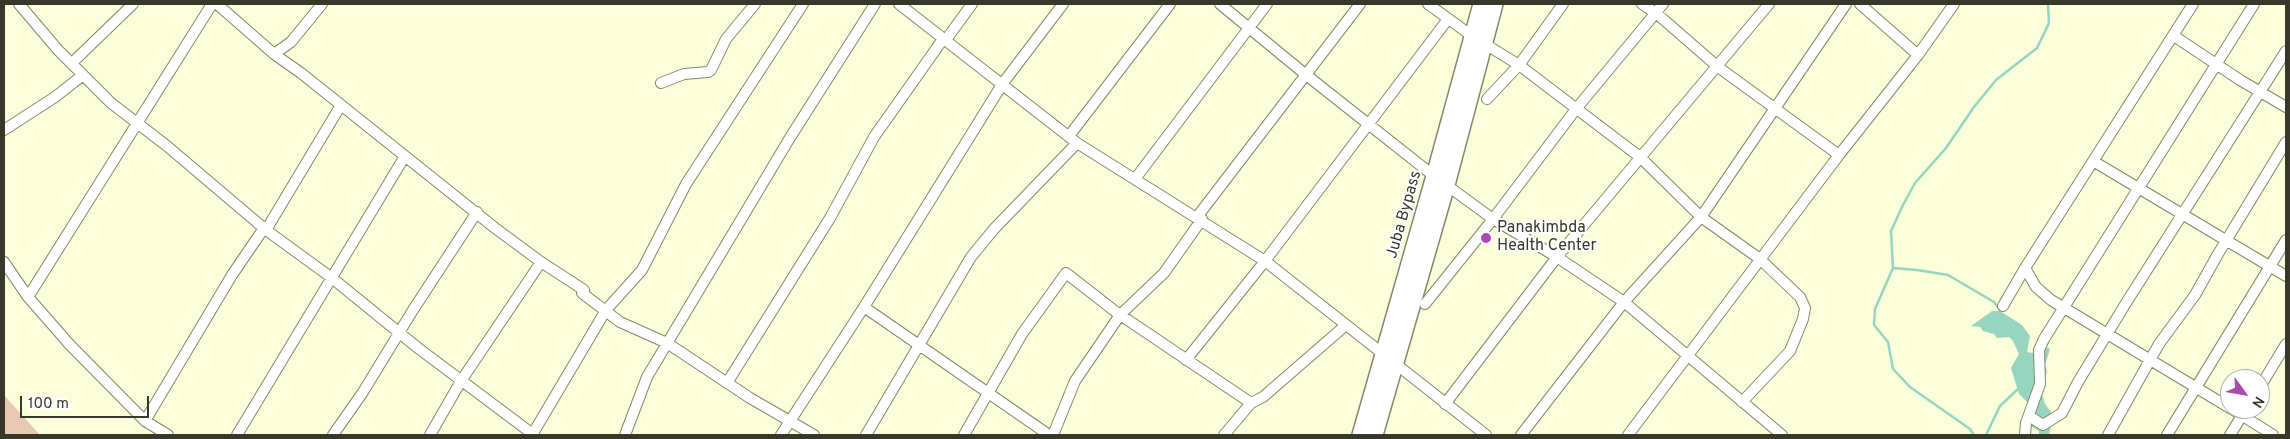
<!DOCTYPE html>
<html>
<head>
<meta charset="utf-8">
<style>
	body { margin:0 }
	#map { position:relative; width:2290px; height:439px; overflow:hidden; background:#fafeda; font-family:Overpass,sans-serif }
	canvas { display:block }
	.frame { position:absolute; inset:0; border:5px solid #37382a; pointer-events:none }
	.north { position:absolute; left:2220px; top:369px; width:50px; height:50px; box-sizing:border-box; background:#fff; border:1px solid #afafaa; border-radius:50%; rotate:122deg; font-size:14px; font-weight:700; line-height:20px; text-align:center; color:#37382a }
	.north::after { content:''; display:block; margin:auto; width:18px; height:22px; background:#ac49af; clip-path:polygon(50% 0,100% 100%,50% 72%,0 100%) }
	.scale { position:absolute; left:20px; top:396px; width:129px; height:22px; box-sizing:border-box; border:2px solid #37382a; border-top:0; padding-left:6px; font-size:15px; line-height:18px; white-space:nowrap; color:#37382a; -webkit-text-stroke:4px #fff; paint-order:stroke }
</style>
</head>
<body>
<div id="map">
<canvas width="2290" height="439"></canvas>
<div class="frame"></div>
<div class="north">N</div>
<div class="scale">100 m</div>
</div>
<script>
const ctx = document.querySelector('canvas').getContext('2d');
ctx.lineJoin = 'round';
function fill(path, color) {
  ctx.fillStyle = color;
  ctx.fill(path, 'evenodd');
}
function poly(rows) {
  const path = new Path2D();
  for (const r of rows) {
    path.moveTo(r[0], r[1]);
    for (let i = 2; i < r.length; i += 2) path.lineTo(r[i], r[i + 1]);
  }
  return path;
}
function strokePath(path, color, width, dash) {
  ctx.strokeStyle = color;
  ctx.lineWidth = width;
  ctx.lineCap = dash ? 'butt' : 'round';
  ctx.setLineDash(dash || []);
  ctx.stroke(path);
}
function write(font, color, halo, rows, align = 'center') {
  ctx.font = font + ' Overpass,sans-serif';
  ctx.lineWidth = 4;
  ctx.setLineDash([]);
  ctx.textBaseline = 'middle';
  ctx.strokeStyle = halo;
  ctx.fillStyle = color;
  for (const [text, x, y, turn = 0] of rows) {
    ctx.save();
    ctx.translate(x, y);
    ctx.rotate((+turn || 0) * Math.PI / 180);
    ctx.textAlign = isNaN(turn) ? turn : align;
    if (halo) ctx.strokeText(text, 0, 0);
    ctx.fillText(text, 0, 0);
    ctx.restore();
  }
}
fill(poly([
	[4,395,40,435,4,435]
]), '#e8c9b5');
fill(poly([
	[1992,311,2000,311,2022,325,2030,336,2027,352,2033,353,2044,346,2050,349,2045,365,2047,372,2040,387,2045,404,2053,415,2049,435,2039,435,2039,431,2028,424,2027,402,2019,394,2011,368,2019,354,2013,341,2009,337,1997,338,1994,334,1983,331,1980,327,1971,326]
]), '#98d5c0');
strokePath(poly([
	[1893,268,1917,270,1948,275,1994,302,2000,310],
	[1974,435,1970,429,1910,387,1893,369,1888,342,1874,325,1875,309,1893,268,1891,231,1903,205,1915,183,1946,148,1974,107,1996,80,2037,48,2049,23,2048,4],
	[1986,435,2000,406,2018,389]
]), '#98d5c0', 2.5);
const minor = poly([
	[19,4,58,50,111,103,167,146,266,230,332,278,418,348,534,435],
	[217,4,274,54,301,73,495,228,541,262,584,290,582,293,620,322,667,343,750,398,814,435],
	[899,4,1077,143,1265,261,1486,435],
	[1220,4,1305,74,1434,176,1493,219,1557,257,1624,302,1782,435],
	[1428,4,1472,36,1519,65,1640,157,1701,217,1760,259,1800,297,1805,308,1803,319,1790,351,1742,402],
	[1642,4,1656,13,1718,67,1839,155],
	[1860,4,1918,55],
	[2174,36,2240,80,2286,107],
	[945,41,972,4],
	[274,54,291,42,322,4],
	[73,62,133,4],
	[661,83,684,74,708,72,711,70,726,39,755,4],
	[1487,99,1519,65,1563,4],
	[4,130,55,97,83,75],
	[1069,136,1170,4],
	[2093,161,2286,276],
	[1135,179,1267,4],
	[1197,217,1360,4],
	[266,230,341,105],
	[4,262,28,297,70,345,145,421,168,435],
	[2025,268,2036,287,2051,300,2230,408],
	[28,297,212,4],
	[1425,304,1493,219,1576,109,1663,4],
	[2003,306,2025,268,2193,4],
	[864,307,1049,435],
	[1186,360,1265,261,1448,19],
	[727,383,830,218,874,137,943,39],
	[2260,387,2286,344],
	[1445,404,1557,257,1769,4],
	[2232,409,2273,435],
	[2029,416,2043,425,2062,413,2078,382,2126,303,2286,51],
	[145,421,232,275,264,228],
	[237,435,405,156],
	[333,435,363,392,413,310,477,212],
	[430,435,461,381,541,262],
	[532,435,606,310,642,270,686,184,803,4],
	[625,435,647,377,791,136,875,4],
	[781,435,864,307,1003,83,1063,4],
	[866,435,971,257,994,229,1077,143],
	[964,435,1022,334,1066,273,1116,312,1251,403],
	[1053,435,1075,381,1120,315,1164,273,1202,219],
	[1224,435,1251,403,1263,397,1346,325],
	[1521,435,1624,302,1701,217,1846,4],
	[1628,435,1839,155,1918,55,1954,4],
	[2025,435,2026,423,2040,384,2039,350,2044,339,2254,4],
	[2108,435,2159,344,2195,295,2218,254,2286,142],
	[2167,435,2286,240],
	[2230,435,2246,409]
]);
const primary = poly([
	[1360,435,1434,176,1481,4],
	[1375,435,1447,185,1495,4]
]);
strokePath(minor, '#848868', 12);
strokePath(primary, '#848868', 18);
strokePath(minor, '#fff', 10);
strokePath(primary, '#fff', 15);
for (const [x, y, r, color] of [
	[1486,238,6,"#ac49af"]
]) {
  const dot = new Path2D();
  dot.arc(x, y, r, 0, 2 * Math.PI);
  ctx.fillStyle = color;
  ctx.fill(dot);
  strokePath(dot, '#fff', 2);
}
write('16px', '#37382a', '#fff', [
	["Juba Bypass",1405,215,-74]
]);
write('16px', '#37382a', '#fff', [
	["Panakimbda",1497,229],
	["Health Center",1497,247]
], 'left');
</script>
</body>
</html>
